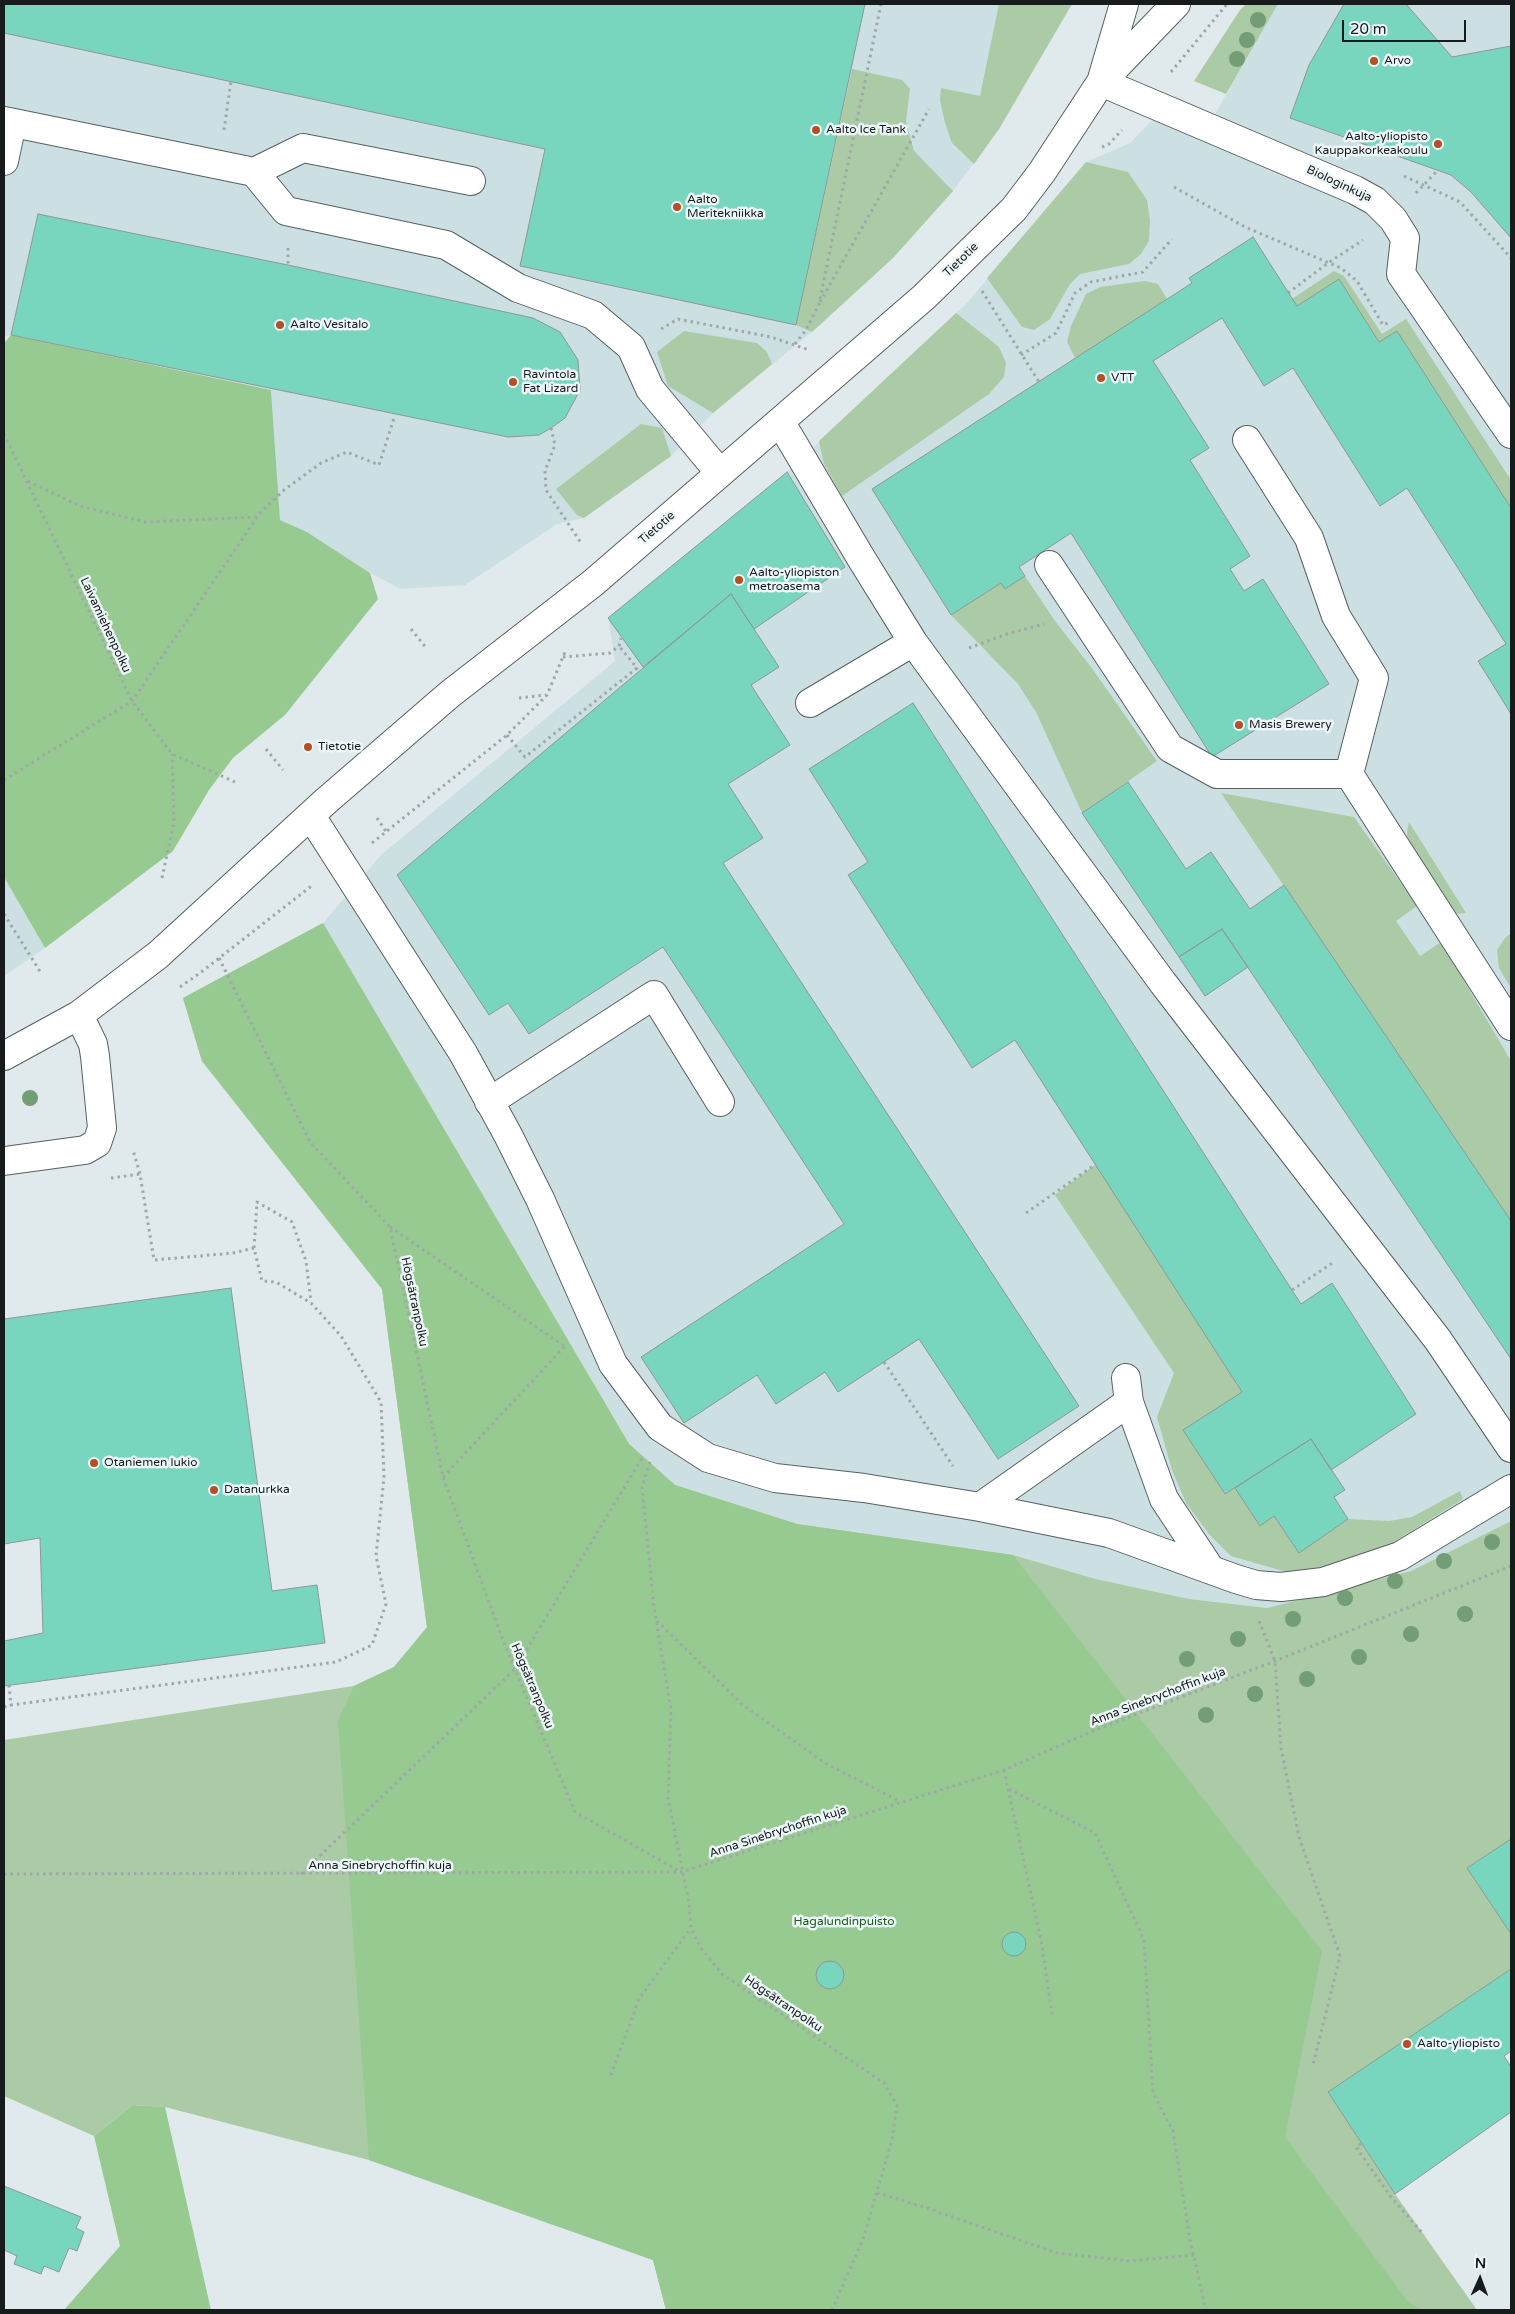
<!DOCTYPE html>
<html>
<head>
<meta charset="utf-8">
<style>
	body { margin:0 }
	#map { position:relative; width:1515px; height:2314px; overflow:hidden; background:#e0eaec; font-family:"Varela Round",sans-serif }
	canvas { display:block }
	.frame { position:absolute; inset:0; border:5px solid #181b1c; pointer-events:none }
	.north { position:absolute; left:1455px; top:2254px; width:50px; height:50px; -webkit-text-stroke:4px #edf7f9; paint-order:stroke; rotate:2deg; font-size:14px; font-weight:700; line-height:20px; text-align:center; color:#181b1c }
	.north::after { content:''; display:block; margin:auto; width:18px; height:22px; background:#181b1c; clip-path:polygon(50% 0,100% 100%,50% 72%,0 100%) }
	.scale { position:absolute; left:1342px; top:20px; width:124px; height:22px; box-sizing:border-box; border:2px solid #181b1c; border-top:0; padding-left:6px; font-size:15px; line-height:18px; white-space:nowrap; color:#181b1c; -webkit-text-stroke:4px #edf7f9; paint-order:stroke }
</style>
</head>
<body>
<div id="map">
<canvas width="1515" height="2314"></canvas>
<div class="frame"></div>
<div class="north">N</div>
<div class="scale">20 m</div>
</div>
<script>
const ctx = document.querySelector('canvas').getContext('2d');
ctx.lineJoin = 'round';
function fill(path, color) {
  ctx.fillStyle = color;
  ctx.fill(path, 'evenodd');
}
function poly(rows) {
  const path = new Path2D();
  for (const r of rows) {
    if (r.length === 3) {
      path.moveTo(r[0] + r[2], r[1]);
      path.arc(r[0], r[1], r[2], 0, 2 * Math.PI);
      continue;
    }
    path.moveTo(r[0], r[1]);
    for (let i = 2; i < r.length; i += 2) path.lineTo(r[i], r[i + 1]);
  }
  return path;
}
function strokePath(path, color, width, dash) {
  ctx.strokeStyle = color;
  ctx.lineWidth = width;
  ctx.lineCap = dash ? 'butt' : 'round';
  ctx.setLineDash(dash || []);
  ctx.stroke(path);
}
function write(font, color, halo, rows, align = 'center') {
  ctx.font = font + ' "Varela Round",sans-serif';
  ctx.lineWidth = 5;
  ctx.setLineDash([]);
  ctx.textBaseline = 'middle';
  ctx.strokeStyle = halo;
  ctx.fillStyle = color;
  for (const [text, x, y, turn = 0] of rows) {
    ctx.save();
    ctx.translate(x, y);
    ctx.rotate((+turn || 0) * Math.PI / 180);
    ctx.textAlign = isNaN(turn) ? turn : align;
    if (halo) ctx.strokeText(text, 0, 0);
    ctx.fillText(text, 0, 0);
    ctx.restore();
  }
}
fill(poly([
	[4,4,1072,4,999,129,953,191,893,258,812,332,713,413,671,456,584,518,557,524,465,585,401,589,370,573,307,532,280,520,271,390,11,335,4,337],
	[1278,4,1511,4,1511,1521,1411,1571,1267,1608,1189,1599,1096,1579,1013,1555,797,1524,675,1485,629,1444,323,923,381,855,615,661,608,618,787,472,967,303,1086,162,1130,143,1175,96,1215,114],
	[4,877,45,948,4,976]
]), '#cce0e3');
fill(poly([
	[999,4,1072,4,999,129,974,164,952,143,945,123,940,100,941,88,980,96],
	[1246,4,1278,4,1226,94,1194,81,1240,10],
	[852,69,902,80,910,89,906,122,914,151,953,191,893,258,812,332,796,325],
	[1086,162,1128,172,1147,200,1150,220,1149,241,1141,254,1129,264,1080,274,1070,284,1050,319,1034,330,1022,327,987,278],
	[1334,271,1344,276,1382,334,1406,319,1511,480,1511,508,1397,331,1379,342,1339,279,1297,306,1292,299],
	[1145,281,1158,284,1167,299,1075,358,1067,342,1071,326,1086,294,1100,287],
	[956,313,999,347,1006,363,1004,377,989,394,842,496,824,464,819,441],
	[684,331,757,343,767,352,772,364,713,413,668,386,657,352],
	[641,424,662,428,671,456,584,518,577,515,556,489],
	[1025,576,1055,621,1091,667,1157,761,1082,813,1036,712,1018,684,951,615,1001,583,1005,589],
	[1221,793,1354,817,1417,906,1396,921,1420,956,1441,942,1511,1061,1511,1221],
	[1409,822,1466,913,1455,914,1408,842,1407,831],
	[323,923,629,1444,675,1485,797,1524,1013,1555,1096,1579,1189,1599,1267,1608,1411,1571,1511,1521,1511,1839,1467,1868,1511,1934,1511,1969,1328,2092,1395,2194,1477,2310,666,2310,653,2260,369,2160,165,2107,133,2105,94,2136,4,2096,4,1740,354,1686,394,1667,427,1628,382,1289,202,1061,183,998],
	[1511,933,1511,988,1499,968,1497,950,1505,938],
	[1096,1164,1242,1392,1183,1430,1225,1494,1235,1488,1260,1526,1274,1516,1299,1553,1348,1519,1389,1521,1412,1517,1460,1491,1463,1499,1378,1552,1336,1570,1297,1575,1231,1556,1209,1534,1186,1503,1172,1470,1157,1417,1174,1373,1055,1195]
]), '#aacba6');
fill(poly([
	[11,335,271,390,280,520,307,532,370,573,378,599,285,715,233,758,209,790,173,851,45,948,4,877,4,343],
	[323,923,629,1444,675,1485,797,1524,1013,1555,1322,1951,1285,2137,1409,2303,1424,2310,666,2310,653,2260,369,2160,338,1721,354,1686,394,1667,427,1627,382,1289,202,1061,183,998],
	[133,2105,165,2107,211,2310,64,2310,120,2246,94,2136]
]), '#97ca91');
const building = poly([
	[4,4,865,4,796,325,520,266,545,149,4,33,4,4],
	[1344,4,1406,4,1452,57,1511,46,1511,238,1471,192,1451,175,1290,118,1309,65,1344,4],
	[38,214,288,265,533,318,560,332,578,360,580,390,565,418,551,428,539,435,508,437,11,335,38,214],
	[1253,237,1297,306,1339,279,1379,342,1397,331,1511,508,1511,714,1478,661,1506,644,1407,488,1380,506,1293,368,1264,386,1222,318,1153,361,1209,448,1190,460,1250,556,1230,569,1244,591,1263,579,1329,684,1212,757,1071,533,1019,567,1025,576,1005,589,1001,583,951,615,872,489,1192,283,1189,278,1253,237],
	[787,472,845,567,754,629,731,594,643,667,608,618,787,472],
	[731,594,779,667,751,685,790,745,728,784,763,838,723,863,1079,1406,998,1459,919,1339,838,1392,825,1372,776,1404,757,1375,684,1423,641,1357,844,1224,663,947,529,1034,508,1003,489,1015,397,875,731,594],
	[913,703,1301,1304,1332,1283,1416,1414,1331,1470,1311,1439,1225,1494,1183,1430,1242,1392,1015,1040,972,1068,848,875,868,862,809,769,913,703],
	[1128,782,1186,869,1211,852,1250,909,1284,885,1511,1221,1511,1359,1222,929,1179,957,1082,813,1128,782],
	[1222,929,1248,967,1205,996,1179,957,1222,929],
	[231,1288,272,1591,317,1585,325,1643,4,1686,4,1319,231,1288],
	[1311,1439,1345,1490,1334,1497,1348,1519,1299,1553,1274,1516,1260,1526,1235,1488,1311,1439],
	[40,1538,43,1633,4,1641,4,1544,40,1538],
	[1511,1839,1511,1934,1467,1868,1511,1839],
	[1014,1944,12],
	[830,1975,14],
	[1511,1969,1511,2051,1504,2056,1511,2067,1511,2112,1395,2194,1328,2092,1511,1969],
	[4,2186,81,2217,76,2228,84,2232,77,2251,69,2248,59,2272,44,2266,41,2274,14,2264,17,2256,4,2250,4,2186]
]);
fill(building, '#78d5be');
strokePath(building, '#8f9895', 1);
const minor = poly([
	[1102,79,1124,4],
	[1101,82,1355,190,1375,201,1393,219,1405,238,1401,274,1511,434],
	[4,121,254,172],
	[4,161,12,123],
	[471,181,303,148,254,172,286,211,446,245,518,288,593,315,631,347,650,389,720,473],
	[781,423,861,558,913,642],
	[1247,440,1309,538,1336,616,1374,678,1349,774,1511,1026],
	[1049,565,1170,748,1217,774,1349,774],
	[810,703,913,642,1163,983,1438,1340,1511,1448],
	[311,816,463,1053,508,1135,540,1199,613,1364,660,1427,708,1458,775,1478,864,1488,980,1507,1109,1533,1236,1579,1256,1585,1281,1587,1323,1582,1400,1556,1511,1489],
	[4,1056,79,1015,158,955,326,801,450,694,593,583,924,297,1014,209,1042,172,1101,82,1176,4],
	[489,1102,654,995,720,1102],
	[4,1161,85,1150,97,1143,102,1128,95,1056,93,1044,79,1015],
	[1126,1378,1129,1402,1164,1499,1211,1570],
	[980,1507,1129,1402]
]);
strokePath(minor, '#576061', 30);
strokePath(poly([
	[1171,72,1227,4],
	[224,130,231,81],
	[1102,147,1109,144,1122,130],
	[1404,176,1460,202,1511,258],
	[1174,187,1245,227,1341,268,1357,281,1383,325,1390,322],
	[1416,193,1438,170],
	[288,248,288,265],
	[982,291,1039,382],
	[1288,293,1328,263,1363,240],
	[820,302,929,109],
	[661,329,678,319,771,337,809,350],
	[795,344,806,330,819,304,881,4],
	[1021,355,1056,333,1075,293,1091,282,1143,272,1172,239],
	[551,428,555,445,545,471,546,490,581,543],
	[4,434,132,701,172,754,235,782],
	[28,481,80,506,145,522,257,517],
	[411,629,427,649],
	[969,648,1007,634,1044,624],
	[563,657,610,653,619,646,621,638],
	[519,698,546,695],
	[507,735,525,757,637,668,619,646],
	[266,749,283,770],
	[4,780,132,701,260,513,284,490,321,463,347,452,379,465,395,415],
	[377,818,387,833],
	[372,843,507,735,547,695,565,652],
	[162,878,174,822,172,754],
	[4,914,41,973],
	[219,958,310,1142,390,1227,443,1477,504,1643,575,1812,681,1872],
	[180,987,200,973,314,884],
	[111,1178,140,1174],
	[1026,1213,1096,1164],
	[390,1227,567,1348],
	[254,1248,257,1202,292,1222,306,1261,311,1302],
	[1292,1290,1334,1262],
	[884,1362,953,1466],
	[650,1462,642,1487,654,1607,671,1710,668,1798,689,1903,691,1928,701,1948,722,1974,884,2083,897,2105,892,2140,863,2239,832,2310],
	[443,1477,564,1347],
	[657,1621,743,1705,825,1763,901,1802],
	[1259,1621,1275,1661,1281,1748,1299,1837,1340,1956,1313,2065],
	[9,1685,11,1705,336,1662,372,1645,386,1604,376,1556,384,1477,381,1402,341,1336,311,1303,276,1282,262,1281,254,1248,233,1253,154,1260,140,1174,133,1150],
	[4,1707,11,1705],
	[1004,1770,1041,1940,1052,2014],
	[1009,1789,1095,1833,1144,1940,1153,2093,1173,2131,1190,2240,1206,2310],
	[4,1874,681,1872,1004,1770,1093,1731,1275,1661,1511,1566],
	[301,1874,515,1669,642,1458],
	[611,2075,639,1999,691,1928],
	[1361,2144,1356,2147,1391,2197,1424,2235],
	[877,2193,921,2206,1057,2253,1130,2261,1194,2255]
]), '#9fa7a8', 3, [2.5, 4]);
strokePath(minor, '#fff', 28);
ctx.fillStyle = '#739d75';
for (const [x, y] of [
	[1258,20],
	[1247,40],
	[1237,59],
	[30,1098],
	[1492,1542],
	[1444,1561],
	[1395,1581],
	[1345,1598],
	[1465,1614],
	[1293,1619],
	[1411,1634],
	[1238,1639],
	[1359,1657],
	[1187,1659],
	[1307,1679],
	[1255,1694],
	[1206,1715]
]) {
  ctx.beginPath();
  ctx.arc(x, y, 8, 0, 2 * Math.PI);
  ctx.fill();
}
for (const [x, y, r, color] of [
	[1374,61,5,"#b54f25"],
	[816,130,5,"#b54f25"],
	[1438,144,5,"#b54f25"],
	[677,207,5,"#b54f25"],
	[280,325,5,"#b54f25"],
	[1101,378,5,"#b54f25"],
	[513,382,5,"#b54f25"],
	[739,580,5,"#b54f25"],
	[1239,725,5,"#b54f25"],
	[308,747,5,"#b54f25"],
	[94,1463,5,"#b54f25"],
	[214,1490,5,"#b54f25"],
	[1407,2044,5,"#b54f25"]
]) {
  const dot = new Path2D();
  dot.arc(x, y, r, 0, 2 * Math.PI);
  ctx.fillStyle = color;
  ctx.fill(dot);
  strokePath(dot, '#edf7f9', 2);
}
write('12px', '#181b1c', '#edf7f9', [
	["Arvo",1384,61],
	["Aalto Ice Tank",826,130],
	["Aalto-yliopisto",1428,137,"right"],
	["Kauppakorkeakoulu",1428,151,"right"],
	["Aalto",687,200],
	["Meritekniikka",687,214],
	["Aalto Vesitalo",290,325],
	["Ravintola",523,375],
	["Fat Lizard",523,389],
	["VTT",1111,378],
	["Aalto-yliopiston",749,573],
	["metroasema",749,587],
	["Masis Brewery",1249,725],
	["Tietotie",318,747],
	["Otaniemen lukio",104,1463],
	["Datanurkka",224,1490],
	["Aalto-yliopisto",1417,2044]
], 'left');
write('12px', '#181b1c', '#edf7f9', [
	["Biologinkuja",1339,184,25],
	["Tietotie",961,260,-44],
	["Tietotie",657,528,-41],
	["Laivamiehenpolku",105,625,65],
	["Högsätranpolku",414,1302,78],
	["Högsätranpolku",532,1686,67],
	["Anna Sinebrychoffin kuja",1158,1697,-21],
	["Anna Sinebrychoffin kuja",778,1832,-18],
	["Anna Sinebrychoffin kuja",380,1866],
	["Högsätranpolku",783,2004,34]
]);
write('12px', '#1a5e14', '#edf7f9', [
	["Hagalundinpuisto",844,1922]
]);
</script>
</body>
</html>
